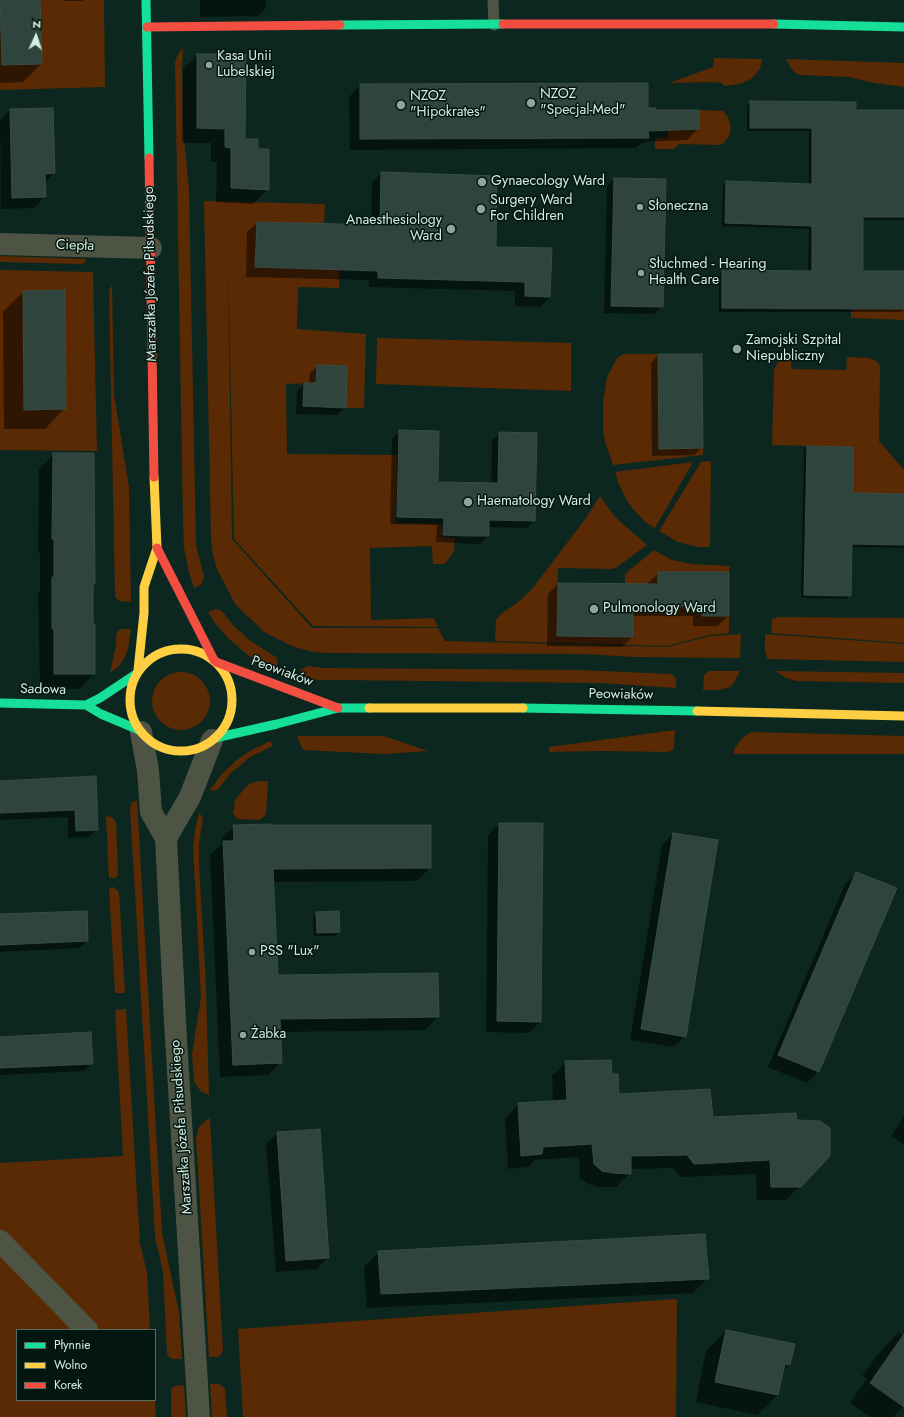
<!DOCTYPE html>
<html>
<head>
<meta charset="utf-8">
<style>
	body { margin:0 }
	#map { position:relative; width:904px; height:1417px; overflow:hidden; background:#0b271f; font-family:Jost,sans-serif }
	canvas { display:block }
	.legend { position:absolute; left:16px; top:1329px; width:140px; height:72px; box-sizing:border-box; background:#041610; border:1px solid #576c64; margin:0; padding:5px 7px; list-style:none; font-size:12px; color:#d4ece2 }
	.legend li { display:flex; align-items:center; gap:8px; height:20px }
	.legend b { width:20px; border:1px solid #576c64 }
	.north { position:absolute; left:16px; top:16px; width:40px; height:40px; -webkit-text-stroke:3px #041610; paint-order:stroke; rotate:3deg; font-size:11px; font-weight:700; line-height:16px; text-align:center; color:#d4ece2 }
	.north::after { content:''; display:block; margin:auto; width:14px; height:18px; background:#d4ece2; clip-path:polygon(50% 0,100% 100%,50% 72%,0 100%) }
</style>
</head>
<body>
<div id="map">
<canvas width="904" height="1417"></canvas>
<ul class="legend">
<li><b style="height:5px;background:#16e098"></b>Płynnie</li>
<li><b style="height:5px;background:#ffcf43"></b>Wolno</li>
<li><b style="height:5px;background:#f24e42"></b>Korek</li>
</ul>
<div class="north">N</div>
</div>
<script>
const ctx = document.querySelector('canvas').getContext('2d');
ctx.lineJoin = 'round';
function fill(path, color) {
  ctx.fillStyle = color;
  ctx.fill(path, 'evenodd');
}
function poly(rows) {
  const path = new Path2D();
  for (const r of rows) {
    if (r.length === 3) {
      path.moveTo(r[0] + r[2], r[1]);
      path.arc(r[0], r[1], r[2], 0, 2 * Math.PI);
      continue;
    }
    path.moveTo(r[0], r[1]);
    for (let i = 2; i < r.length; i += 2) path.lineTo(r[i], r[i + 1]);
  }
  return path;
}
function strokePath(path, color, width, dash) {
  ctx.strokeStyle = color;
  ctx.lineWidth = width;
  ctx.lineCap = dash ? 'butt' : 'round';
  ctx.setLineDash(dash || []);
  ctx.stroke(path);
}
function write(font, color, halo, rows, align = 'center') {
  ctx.font = font + ' Jost,sans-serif';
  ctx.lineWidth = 3;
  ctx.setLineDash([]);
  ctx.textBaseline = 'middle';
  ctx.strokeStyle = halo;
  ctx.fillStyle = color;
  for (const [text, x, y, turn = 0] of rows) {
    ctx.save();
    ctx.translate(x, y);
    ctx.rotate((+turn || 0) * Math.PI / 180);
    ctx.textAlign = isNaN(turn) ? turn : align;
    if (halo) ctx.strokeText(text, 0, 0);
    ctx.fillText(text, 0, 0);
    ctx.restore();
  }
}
fill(poly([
	[0,0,104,0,105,87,0,90],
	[183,48,182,67,183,130,189,188,196,545,204,577,203,581,201,585,194,588,189,573,184,548,183,522,175,62,179,52],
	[714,58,762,59,760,69,756,74,751,79,740,84,725,86,721,83,711,82,669,83,713,67],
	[786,59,904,63,904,87,874,83,849,77,800,75,795,73,791,68],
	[668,109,679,110,680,130,699,129,699,110,723,111,728,117,731,127,729,136,724,143,719,145,679,144,674,149,655,149,655,138,668,138],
	[204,201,325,204,324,224,257,222,255,267,339,270,339,288,298,287,297,329,366,334,364,408,346,408,347,366,317,365,316,383,286,384,287,454,397,455,396,523,442,524,442,537,455,538,454,551,445,564,433,564,432,546,370,548,371,620,434,618,438,627,313,626,234,539,228,258,232,539,312,628,438,628,445,641,668,647,710,636,741,634,740,658,634,657,583,654,328,653,313,652,294,647,264,632,257,625,235,604,217,569,213,555,211,539],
	[0,256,86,259,85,263,82,264,0,262],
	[0,270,93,272,97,451,0,450],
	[112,285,114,394,129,487,131,602,119,601,115,596,109,291],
	[851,309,904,309,904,320,851,318],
	[377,338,571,343,571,391,376,384],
	[624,354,658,354,703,448,703,455,613,465,605,442,603,429,603,401,607,377,617,358],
	[787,355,792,355,791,369,846,370,847,357,869,358,875,360,879,364,880,368,879,441,904,470,904,494,853,493,853,447,772,445,774,370,779,360],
	[711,461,710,547,698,547,678,542,659,531,701,462],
	[693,462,655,528,646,523,633,509,626,499,618,482,615,472],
	[600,496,614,516,647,545,617,567,611,569,558,568,557,636,633,637,634,584,625,584,625,574,654,550,672,560,692,564,730,566,729,572,659,572,658,606,702,606,703,616,729,616,729,633,709,635,668,646,495,641,496,620,502,613,517,603,532,589,586,518],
	[216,609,222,611,232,624,249,640,276,657,278,663,275,669,249,656,229,639,215,623,208,612],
	[778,617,904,618,904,643,771,633,772,619],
	[120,629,131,629,128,649,124,659,118,667,110,673,116,645,116,636,117,632],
	[765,634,904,644,904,662,767,659,765,649],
	[308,666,324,668,579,670,671,674,675,677,676,679,676,688,599,683,339,680,317,680,299,677,302,669],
	[709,671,740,671,735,681,730,687,718,690,703,690,704,675],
	[775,671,904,673,904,683,796,681,786,678],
	[181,701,29],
	[675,730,674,748,673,750,668,752,602,751,549,752,549,747],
	[752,732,904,736,904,754,733,754,735,748,742,738],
	[297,736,384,736,428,751,384,754,303,750],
	[270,741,273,746,250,757,242,764,231,773,218,789,215,791,210,790,222,774,237,760,248,752],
	[260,781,268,781,266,814,261,819,257,820,237,819,233,813,235,800,246,787,251,783],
	[137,800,162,1233,179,1312,182,1359,172,1359,169,1357,167,1353,163,1272,155,1237,130,808,131,803],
	[199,813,203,817,199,844,199,864,206,986,209,1095,202,1092,198,1088,194,1081,192,1054,201,997,193,847,195,830],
	[106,816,111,817,116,821,118,871,118,875,116,878,109,878],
	[114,887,119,892,125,993,115,993,109,888],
	[126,1009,140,1244,147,1272,150,1330,17,1330,17,1400,155,1400,156,1417,0,1417,0,1163,123,1156,115,1010],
	[210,1118,223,1351,220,1356,218,1357,209,1357,196,1138,199,1127,205,1121],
	[677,1299,676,1417,243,1417,238,1329],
	[210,1384,219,1384,225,1388,227,1417,212,1417],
	[184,1385,186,1417,171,1417,171,1389,174,1386]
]), '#592a04');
fill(poly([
	[0,0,39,0,41,64,23,82,0,83],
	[63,0,83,0,82,1,63,1],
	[200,0,266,0,266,8,258,16,200,17],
	[197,55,244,140,268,189,253,204,216,202,217,162,211,162,211,143,182,143,183,69],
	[360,85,647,109,698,129,687,140,643,142,636,148,350,150,349,97],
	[751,102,855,111,904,111,904,219,903,220,862,220,862,272,904,272,904,310,901,312,719,312,719,275,723,271,808,272,809,229,722,226,723,186,726,182,809,185,809,131,747,131,747,106],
	[10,110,54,173,45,183,45,196,34,208,1,209,0,120],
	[382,173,494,248,550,297,540,307,515,306,515,291,369,287,369,280,246,277,247,232,257,223,371,226,372,182],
	[615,179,662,307,654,314,604,313,607,186],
	[23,292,65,408,45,429,4,429,3,312],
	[658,355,702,447,694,455,652,456,651,363],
	[317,366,345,408,337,415,296,414,297,391,304,384,309,384,310,373],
	[399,431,437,483,491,484,492,440,500,433,534,520,527,528,488,527,488,536,480,544,436,542,437,525,390,524,392,439],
	[807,447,852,494,904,495,904,548,851,547,850,596,846,599,801,598,804,450],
	[54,454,94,584,92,586,94,674,79,689,40,689,38,593,40,591,40,553,38,553,39,469],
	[659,573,728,616,718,626,693,626,693,616,632,616,632,637,622,647,547,646,548,594,558,584,648,585,648,583],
	[95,778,97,829,89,837,68,838,68,817,0,820,0,782],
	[499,824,542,824,540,1022,529,1033,486,1032,488,835],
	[234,826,430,826,430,868,417,881,273,882,277,976,438,1017,425,1030,280,1032,281,1062,268,1075,220,1077,210,855,221,845,221,839],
	[673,834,685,1036,674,1047,630,1040,662,845],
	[857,873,818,1072,807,1083,768,1067,845,884],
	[317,913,339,932,335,936,314,936,313,916],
	[0,915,87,941,79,948,0,952],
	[0,1038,92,1063,84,1071,0,1075],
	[566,1062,611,1075,618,1095,712,1118,795,1114,800,1186,786,1200,757,1200,756,1174,680,1177,673,1168,630,1169,630,1173,616,1187,599,1187,588,1184,580,1178,579,1157,535,1160,528,1167,508,1169,505,1118,519,1104,553,1102,552,1076],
	[904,1116,904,1145,891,1136],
	[278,1133,328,1257,317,1269,276,1272,266,1144],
	[379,1252,708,1278,693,1293,367,1308,364,1267],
	[726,1331,789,1365,782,1372,778,1395,757,1415,696,1402,706,1351],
	[899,1332,904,1336,904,1406,893,1417,870,1417,850,1403,867,1379,862,1376,879,1353]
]), '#0007');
const building = poly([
	[0,0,40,0,42,64,2,65,0,0],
	[197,54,246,54,245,139,258,139,258,149,269,149,269,190,231,188,231,148,225,147,225,129,197,128,197,54],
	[648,83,648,108,656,108,656,110,699,110,699,129,648,131,649,138,360,139,360,84,648,83],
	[750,101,856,102,856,110,904,110,904,217,863,217,863,271,904,271,904,309,722,308,722,270,812,271,812,226,725,223,726,181,812,184,812,128,750,128,750,101],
	[53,108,55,173,45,174,46,197,12,198,10,109,53,108],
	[381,172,497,176,496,247,552,248,550,297,525,296,525,282,378,278,378,271,255,267,257,222,380,225,381,172],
	[614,178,666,179,663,307,611,306,614,178],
	[65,290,66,409,24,410,23,291,65,290],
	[658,354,702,354,703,448,659,449,658,354],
	[317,365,347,366,346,408,303,406,304,383,316,383,317,365],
	[399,430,439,431,438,482,498,483,499,432,537,433,535,521,489,520,489,536,468,536,443,535,444,518,397,517,399,430],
	[807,446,853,447,853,493,904,494,904,545,852,544,851,596,804,595,807,446],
	[53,453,94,453,95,584,93,584,93,624,95,624,95,674,54,674,54,629,52,629,52,577,54,577,54,539,52,539,53,453],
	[658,572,729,572,729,616,702,616,702,606,633,606,633,637,557,636,558,583,658,584,658,572],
	[96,776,98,830,76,831,75,810,0,813,0,781,96,776],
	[499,823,543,823,541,1022,497,1021,499,823],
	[271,824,271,825,431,825,431,868,273,869,278,975,438,973,439,1017,280,1019,282,1063,233,1065,223,841,234,841,233,825,271,824],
	[673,833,718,840,686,1037,641,1029,673,833],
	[856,872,897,888,819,1072,778,1055,856,872],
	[87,911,88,941,0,945,0,914,87,911],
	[339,911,340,932,317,933,316,912,339,911],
	[91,1032,93,1064,0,1068,0,1037,91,1032],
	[611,1060,612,1074,618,1074,619,1094,710,1089,713,1117,796,1113,797,1120,820,1121,830,1128,830,1156,801,1187,771,1187,770,1160,694,1164,687,1155,631,1156,631,1174,613,1173,602,1171,594,1164,592,1144,543,1147,542,1154,521,1156,518,1103,567,1100,565,1061,611,1060],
	[320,1129,329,1258,286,1261,277,1132,320,1129],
	[705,1234,709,1279,381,1294,378,1251,705,1234],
	[726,1330,795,1344,790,1365,785,1364,778,1395,715,1382,726,1330],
	[904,1334,904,1407,870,1383,904,1334]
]);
fill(building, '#2f443d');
strokePath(building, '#384d46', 1);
strokePath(poly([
	[493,0,494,25]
]), '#4e5443', 11);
strokePath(poly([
	[0,244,151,248],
	[141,732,148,770,151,812,166,838,175,1022,199,1417],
	[166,838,190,797,212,740],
	[0,1241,87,1330]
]), '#4e5443', 22);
strokePath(poly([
	[146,0,149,158],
	[774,24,904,27],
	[340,25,503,24],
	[0,703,86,705,100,698,136,674],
	[86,705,101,714,139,730],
	[523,708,697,711],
	[215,738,277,724,338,708,369,708]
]), '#16e098', 9);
strokePath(poly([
	[181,700,51],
	[138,670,144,613,144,587,157,548,154,477],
	[369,708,523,708],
	[697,711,904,716]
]), '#ffcf43', 9);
strokePath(poly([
	[503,24,774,24],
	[147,27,340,25],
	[149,158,154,477],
	[157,548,214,660],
	[216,662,338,708]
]), '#f24e42', 9);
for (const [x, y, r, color] of [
	[209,65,4,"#8ea79e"],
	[531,103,5,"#8ea79e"],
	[401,105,5,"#8ea79e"],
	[482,182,5,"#8ea79e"],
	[640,207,4,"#8ea79e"],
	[481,209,5,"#8ea79e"],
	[451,229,5,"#8ea79e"],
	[641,273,4,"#8ea79e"],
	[737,349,5,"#8ea79e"],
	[468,502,5,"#8ea79e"],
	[594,609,5,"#8ea79e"],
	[252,952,4,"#8ea79e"],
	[243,1035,4,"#8ea79e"]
]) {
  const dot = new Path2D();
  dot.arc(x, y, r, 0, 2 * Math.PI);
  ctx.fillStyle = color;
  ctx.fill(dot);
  strokePath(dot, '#041610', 1.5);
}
write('14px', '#d4ece2', '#041610', [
	["Kasa Unii",217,57],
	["Lubelskiej",217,73],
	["NZOZ",540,95],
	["\"Specjal-Med\"",540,111],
	["NZOZ",410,97],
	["\"Hipokrates\"",410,113],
	["Gynaecology Ward",491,182],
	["Surgery Ward",490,201],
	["For Children",490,217],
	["Słoneczna",648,207],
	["Anaesthesiology",442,221,"right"],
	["Ward",442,237,"right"],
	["Słuchmed - Hearing",649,265],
	["Health Care",649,281],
	["Zamojski Szpital",746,341],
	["Niepubliczny",746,357],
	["Haematology Ward",477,502],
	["Pulmonology Ward",603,609],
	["PSS \"Lux\"",260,952],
	["Żabka",251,1035]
], 'left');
write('14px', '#d4ece2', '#041610', [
	["Ciepła",75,246,2],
	["Marszałka Józefa Piłsudskiego",151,274,-91],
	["Peowiaków",282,672,20],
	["Sadowa",43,690,1],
	["Peowiaków",621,695,1],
	["Marszałka Józefa Piłsudskiego",182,1127,-94]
]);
</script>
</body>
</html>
